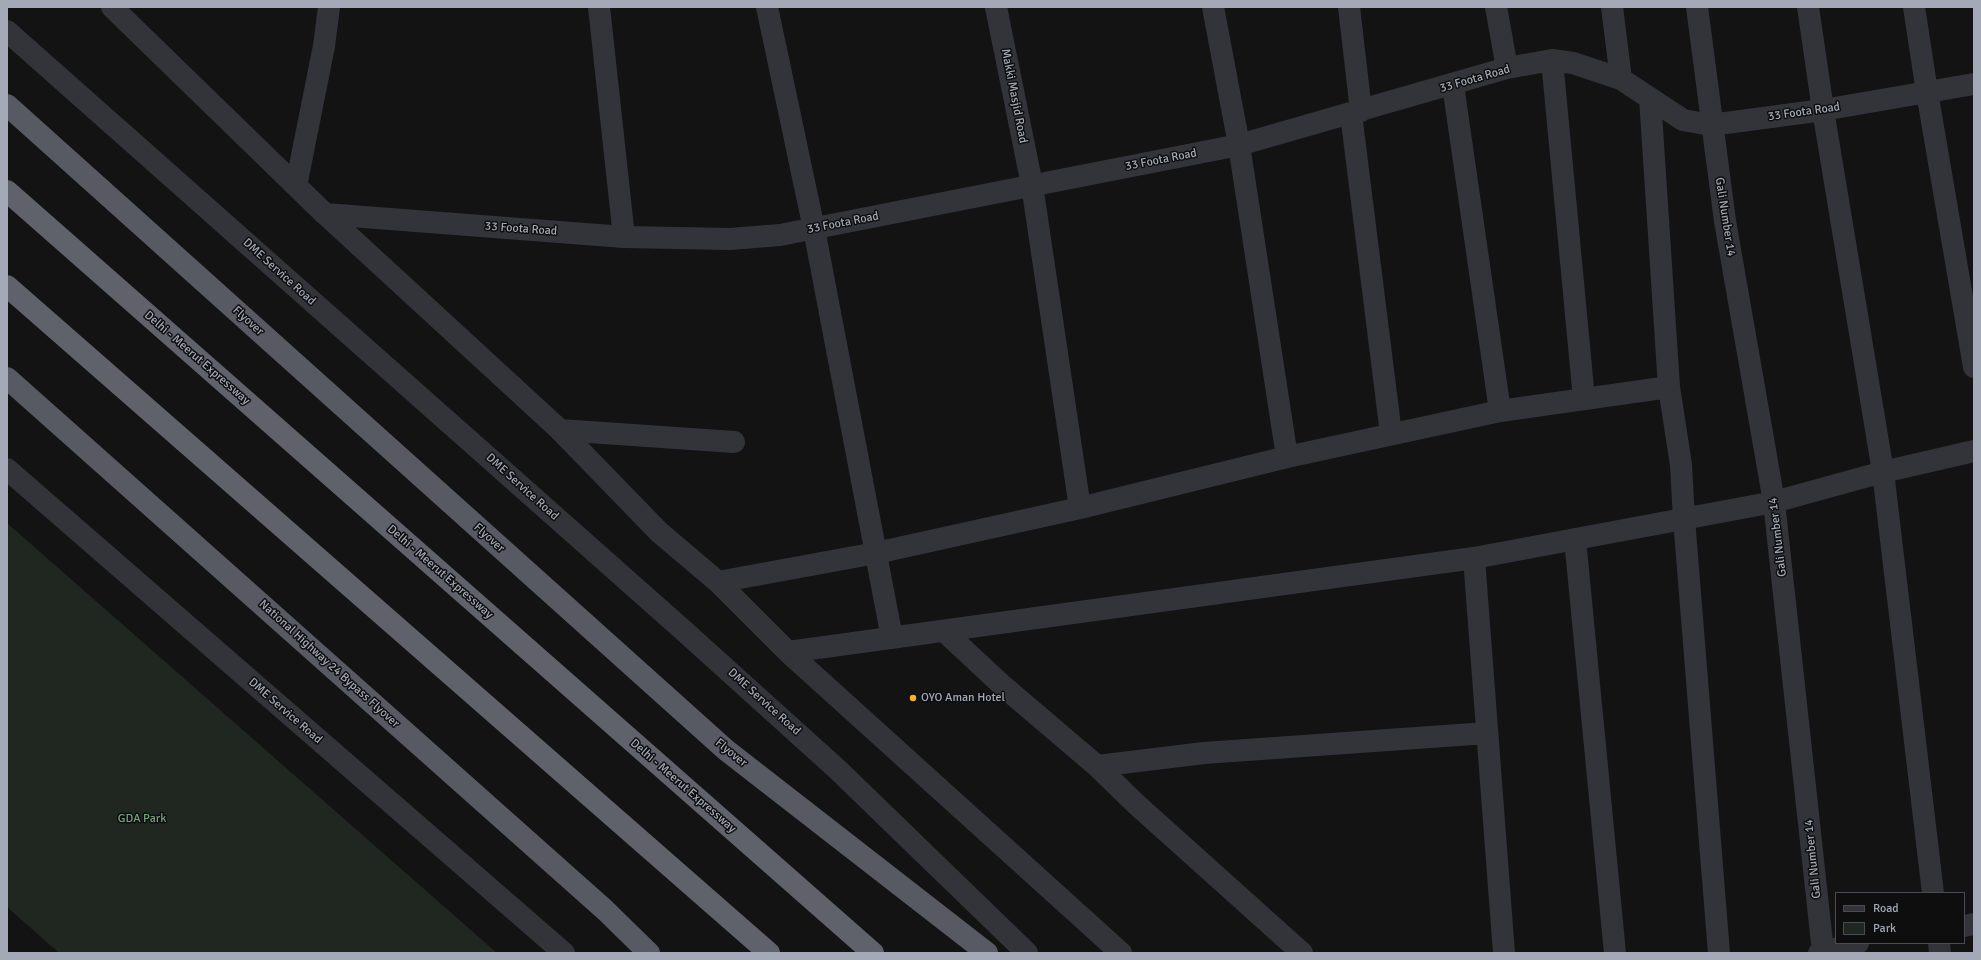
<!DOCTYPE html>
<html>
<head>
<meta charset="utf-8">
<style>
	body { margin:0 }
	#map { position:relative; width:1981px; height:960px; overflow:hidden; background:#131314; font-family:Signika,sans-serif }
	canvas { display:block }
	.frame { position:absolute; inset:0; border:8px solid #a3a9b6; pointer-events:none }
	.legend { position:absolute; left:1835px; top:892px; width:130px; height:52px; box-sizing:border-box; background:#0e0e0f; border:1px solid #4a4c52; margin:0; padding:5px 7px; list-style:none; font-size:12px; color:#a3a9b6 }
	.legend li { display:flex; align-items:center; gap:8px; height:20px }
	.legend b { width:20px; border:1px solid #4a4c52 }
</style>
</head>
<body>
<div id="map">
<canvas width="1981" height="960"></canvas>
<div class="frame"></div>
<ul class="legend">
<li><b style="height:5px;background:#33343a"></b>Road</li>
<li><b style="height:11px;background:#1f2720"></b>Park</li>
</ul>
</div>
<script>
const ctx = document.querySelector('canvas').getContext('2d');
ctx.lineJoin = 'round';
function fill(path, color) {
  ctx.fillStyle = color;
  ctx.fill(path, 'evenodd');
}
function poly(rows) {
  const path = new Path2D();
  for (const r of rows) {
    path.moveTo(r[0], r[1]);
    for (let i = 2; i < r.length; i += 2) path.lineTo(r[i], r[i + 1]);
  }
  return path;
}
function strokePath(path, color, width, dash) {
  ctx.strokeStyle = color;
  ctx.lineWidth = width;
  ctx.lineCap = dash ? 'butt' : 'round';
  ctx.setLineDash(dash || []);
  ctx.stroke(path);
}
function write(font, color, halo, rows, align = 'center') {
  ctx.font = font + ' Signika,sans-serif';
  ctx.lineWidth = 3;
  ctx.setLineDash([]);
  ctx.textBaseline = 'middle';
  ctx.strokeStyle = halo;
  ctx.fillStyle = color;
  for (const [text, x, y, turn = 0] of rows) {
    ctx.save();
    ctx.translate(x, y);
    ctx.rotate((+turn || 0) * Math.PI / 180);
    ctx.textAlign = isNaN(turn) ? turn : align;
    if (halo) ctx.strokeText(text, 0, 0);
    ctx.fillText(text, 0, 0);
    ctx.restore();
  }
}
fill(poly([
	[7,523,497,953,59,953,7,907]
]), '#1f2720');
strokePath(poly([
	[112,7,325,214,560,430,659,532,718,582,788,652,1121,953],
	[599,7,624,237],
	[767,7,814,229,892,638],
	[996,7,1032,185,1080,508],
	[1213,7,1239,145,1287,457],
	[1349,7,1361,111],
	[1496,7,1507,68],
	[1612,7,1621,79],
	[1697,7,1725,221,1774,502,1823,952],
	[1808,7,1823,110,1883,472,1933,893],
	[1914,7,1927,92,1974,367],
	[1552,60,1584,399],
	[1453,85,1500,411],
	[1650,98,1669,387,1681,465,1684,519,1719,953],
	[1351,114,1391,434],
	[296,186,324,46,329,7],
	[325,214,624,237,730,239,780,235,1239,145,1507,68,1552,60,1573,63,1621,79,1683,120,1711,125,1823,110,1974,84],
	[560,430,734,442],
	[1575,539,1615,953],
	[1474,558,1504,953],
	[718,582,876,553,1080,508,1287,457,1500,411,1669,387],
	[944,631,1003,686,1097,766,1136,804,1302,953],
	[788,652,1474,558,1774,502,1883,472,1974,451],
	[1097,766,1204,753,1487,733],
	[1964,926,1974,924],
	[1939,943,1940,953],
	[1819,953,1858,943]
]), '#33343a', 22);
strokePath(poly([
	[7,31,683,630,837,769,1027,953],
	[7,469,564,953]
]), '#33343a', 22);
strokePath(poly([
	[7,105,726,750,987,953],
	[7,378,605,910,649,953]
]), '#575a62', 22);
strokePath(poly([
	[7,191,873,953],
	[7,286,769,953]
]), '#5f626b', 22);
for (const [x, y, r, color] of [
	[913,698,4,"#fbb124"]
]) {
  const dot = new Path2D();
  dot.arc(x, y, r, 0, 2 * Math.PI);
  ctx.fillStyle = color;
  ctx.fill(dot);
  strokePath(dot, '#0e0e0f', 1.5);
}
write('12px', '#a3a9b6', '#0e0e0f', [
	["33 Foota Road",1475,79,-16],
	["Makki Masjid Road",1014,96,79],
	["33 Foota Road",1804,112,-8],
	["33 Foota Road",1161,160,-11],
	["Gali Number 14",1725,217,81],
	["33 Foota Road",843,223,-11],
	["33 Foota Road",521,229,4],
	["DME Service Road",279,272,42],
	["Flyover",248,321,42],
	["Delhi - Meerut Expressway",197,358,41],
	["DME Service Road",522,487,42],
	["Gali Number 14",1778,537,-97],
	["Flyover",489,538,42],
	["Delhi - Meerut Expressway",440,572,41],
	["National Highway 24 Bypass Flyover",329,664,42],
	["DME Service Road",764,702,42],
	["DME Service Road",285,711,41],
	["Flyover",731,753,39],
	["Delhi - Meerut Expressway",683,786,41],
	["Gali Number 14",1813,859,-96]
]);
write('12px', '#a3a9b6', '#0e0e0f', [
	["OYO Aman Hotel",921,698]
], 'left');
write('12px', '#79a27c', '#0e0e0f', [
	["GDA Park",142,819]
]);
</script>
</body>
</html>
